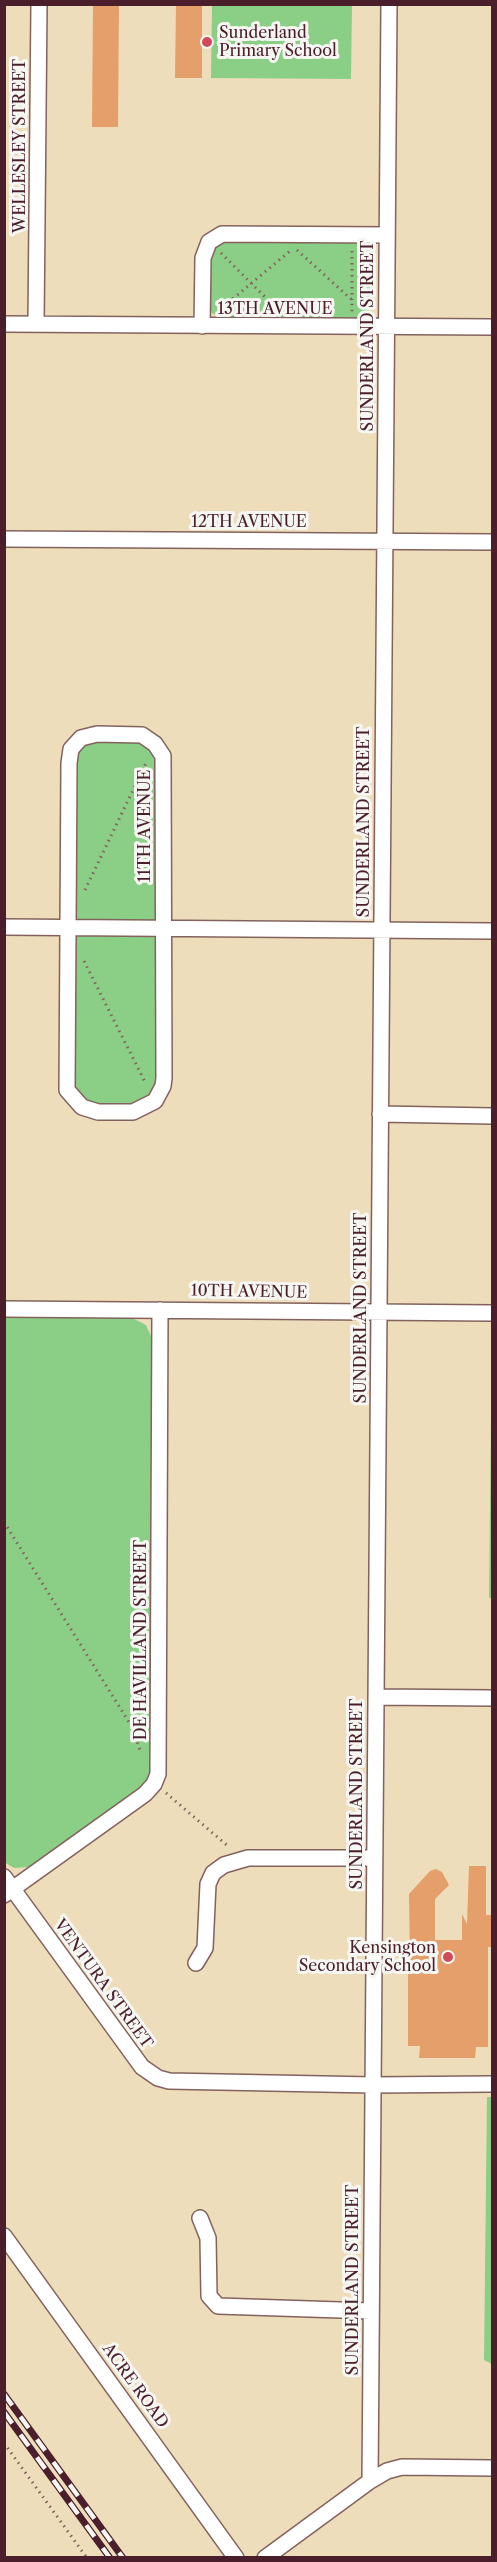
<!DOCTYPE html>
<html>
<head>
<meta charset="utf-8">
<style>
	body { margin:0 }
	#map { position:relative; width:497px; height:2562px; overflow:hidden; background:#edb; font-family:"Libre Caslon Text",serif }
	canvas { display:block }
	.frame { position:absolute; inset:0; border:6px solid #4a1f2b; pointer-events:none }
</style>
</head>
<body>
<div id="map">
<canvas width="497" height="2562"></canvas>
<div class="frame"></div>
</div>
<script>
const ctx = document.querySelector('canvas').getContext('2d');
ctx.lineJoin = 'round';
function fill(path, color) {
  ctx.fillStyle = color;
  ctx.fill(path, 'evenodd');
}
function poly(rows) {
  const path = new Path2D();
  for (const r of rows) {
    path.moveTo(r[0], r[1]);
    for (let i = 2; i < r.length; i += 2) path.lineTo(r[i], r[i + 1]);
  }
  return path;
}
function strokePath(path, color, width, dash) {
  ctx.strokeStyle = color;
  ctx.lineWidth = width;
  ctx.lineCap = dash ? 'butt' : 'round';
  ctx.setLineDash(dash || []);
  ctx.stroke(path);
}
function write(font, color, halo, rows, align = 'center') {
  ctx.font = font + ' "Libre Caslon Text",serif';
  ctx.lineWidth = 6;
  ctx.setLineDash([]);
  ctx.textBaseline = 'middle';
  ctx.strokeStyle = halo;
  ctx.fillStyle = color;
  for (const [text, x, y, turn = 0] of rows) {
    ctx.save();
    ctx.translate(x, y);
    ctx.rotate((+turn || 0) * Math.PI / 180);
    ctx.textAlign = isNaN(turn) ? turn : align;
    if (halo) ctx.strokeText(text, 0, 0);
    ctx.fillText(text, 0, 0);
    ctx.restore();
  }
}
fill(poly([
	[212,5,352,5,351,79,211,78],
	[223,241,361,241,370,248,375,257,374,302,368,312,353,319,218,317,209,311,210,255,216,245],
	[81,738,155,744,164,1078,155,1101,98,1112,67,1090,69,763],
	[4,1317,130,1317,146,1325,154,1343,150,1772,147,1782,137,1792,31,1867,14,1868,4,1862],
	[492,1329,492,1598,489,1598],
	[487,2097,492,2097,492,2364,484,2360]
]), '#8bce86');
fill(poly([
	[93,4,119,4,118,127,92,127],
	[176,4,202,4,202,78,175,78],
	[469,1866,486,1866,486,1915,492,1915,492,1947,488,1947,488,2047,476,2047,475,2058,419,2058,420,2046,408,2046,408,1962,410,1962,409,1894,430,1871,436,1869,442,1872,449,1885,435,1899,435,1940,462,1940,462,1914,467,1924]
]), '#e49f6a');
const minor = poly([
	[4,324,492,327],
	[36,324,39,4],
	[202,326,203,258,209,242,222,234,387,235],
	[4,539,492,542],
	[97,734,142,735,155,744,163,756,164,1078,163,1086,155,1101,133,1112,98,1112,82,1107,67,1090,69,763,71,749,81,738,97,734],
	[4,927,492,931],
	[380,1114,492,1116],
	[4,1309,492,1313],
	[376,1697,492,1698],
	[4,1877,142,2067,158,2078,169,2081,373,2085,492,2084],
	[4,1895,145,1794,154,1784,158,1774,160,1310],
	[196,1963,205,1948,208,1884,213,1873,224,1865,248,1858,374,1858],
	[200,2218,208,2238,209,2296,218,2306,371,2311],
	[4,2236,236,2558],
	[370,2481,387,2471,402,2467,492,2468],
	[265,2558,370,2481,389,4]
]);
strokePath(minor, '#83625d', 18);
strokePath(poly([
	[297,250,352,300,352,312],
	[352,251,352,300],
	[221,253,278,310],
	[216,304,229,302,290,251],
	[85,890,146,763],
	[84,961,146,1084],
	[4,1522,132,1727,140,1750],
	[166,1793,229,1847],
	[4,2443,87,2558]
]), '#83625d', 3, [1.5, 4.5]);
strokePath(minor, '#fff', 15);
const rail = poly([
	[4,2394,123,2558],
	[4,2412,110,2558]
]);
strokePath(rail, '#4a1f2b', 7);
strokePath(rail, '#f6f6f2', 4.5, [14]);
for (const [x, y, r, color] of [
	[207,42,6,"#d1495b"],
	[448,1957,6,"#d1495b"]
]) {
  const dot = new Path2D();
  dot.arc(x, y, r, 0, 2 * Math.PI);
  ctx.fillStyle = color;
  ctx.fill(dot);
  strokePath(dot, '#f6f6f2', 2);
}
write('16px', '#4a1f2b', '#f6f6f2', [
	["Sunderland",219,33],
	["Primary School",219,51],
	["Kensington",436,1948,"right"],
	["Secondary School",436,1966,"right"]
], 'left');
write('16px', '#4a1f2b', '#f6f6f2', [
	["WELLESLEY STREET",20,146,-90],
	["13TH AVENUE",275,309],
	["SUNDERLAND STREET",368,336,-90],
	["12TH AVENUE",249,522],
	["SUNDERLAND STREET",364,822,-90],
	["11TH AVENUE",145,826,-90],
	["10TH AVENUE",249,1292,1],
	["SUNDERLAND STREET",361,1308,-90],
	["DE HAVILLAND STREET",141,1640,-90],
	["SUNDERLAND STREET",357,1794,-90],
	["VENTURA STREET",103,1984,54],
	["SUNDERLAND STREET",353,2280,-90],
	["ACRE ROAD",135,2386,54]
]);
</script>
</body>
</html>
